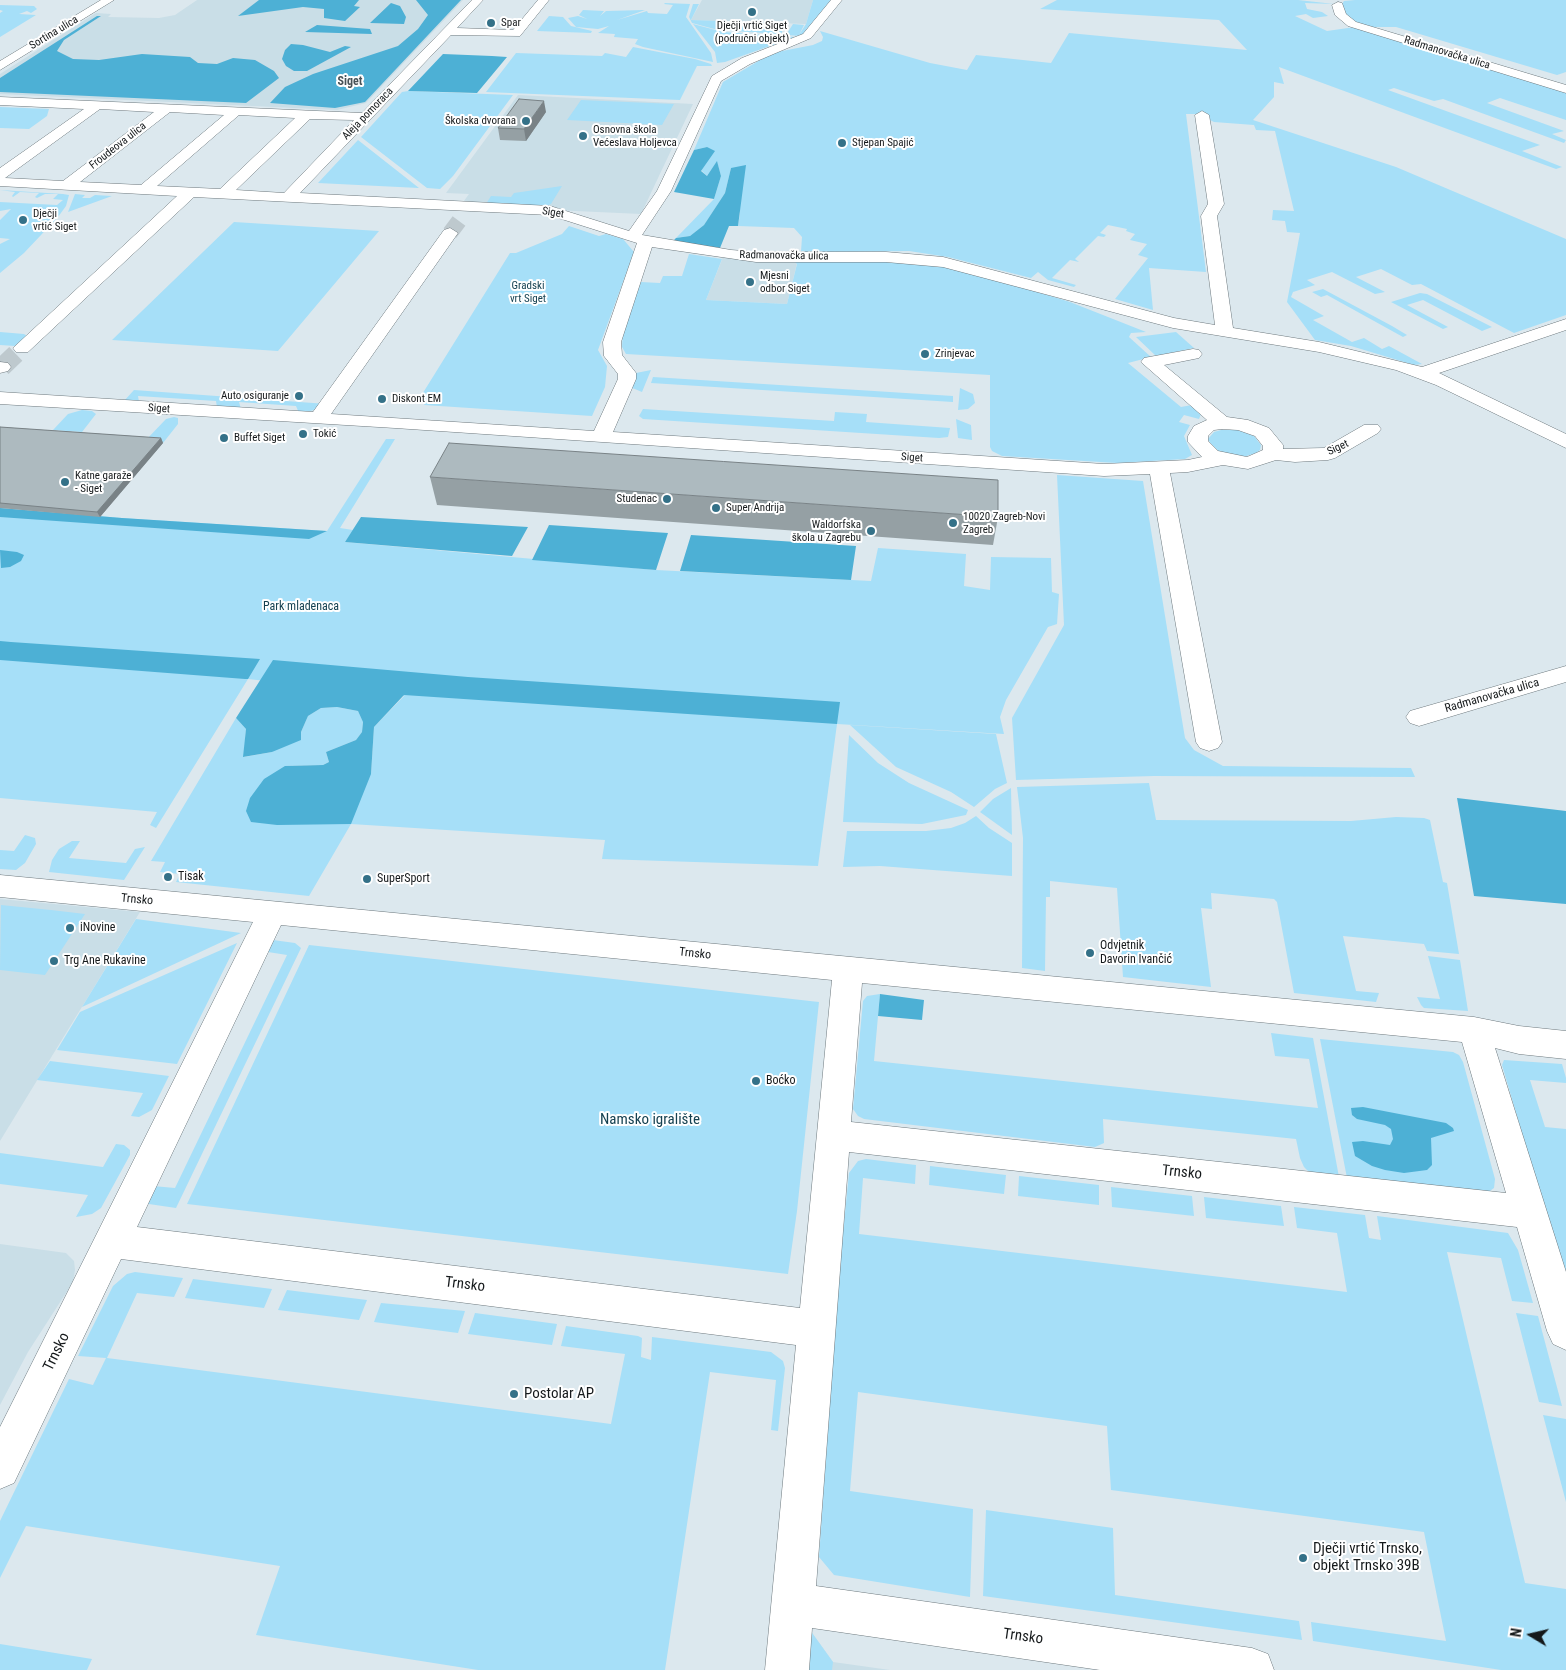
<!DOCTYPE html>
<html>
<head>
<meta charset="utf-8">
<style>
	body { margin:0 }
	#map { position:relative; width:1566px; height:1670px; overflow:hidden; background:#dce8ee; font-family:"Roboto Condensed",sans-serif }
	canvas { display:block }
	.north { position:absolute; left:1506px; top:1610px; width:50px; height:50px; -webkit-text-stroke:4px #fff; paint-order:stroke; rotate:279deg; font-size:14px; font-weight:700; line-height:20px; text-align:center; color:#15191b }
	.north::after { content:''; display:block; margin:auto; width:18px; height:22px; background:#15191b; clip-path:polygon(50% 0,100% 100%,50% 72%,0 100%) }
</style>
</head>
<body>
<div id="map">
<canvas width="1566" height="1670"></canvas>
<div class="north">N</div>
</div>
<script>
const ctx = document.querySelector('canvas').getContext('2d');
ctx.lineJoin = 'round';
function fill(path, color) {
  ctx.fillStyle = color;
  ctx.fill(path, 'evenodd');
}
function poly(rows) {
  const path = new Path2D();
  for (const r of rows) {
    path.moveTo(r[0], r[1]);
    for (let i = 2; i < r.length; i += 2) path.lineTo(r[i], r[i + 1]);
  }
  return path;
}
function strokePath(path, color, width, dash) {
  ctx.strokeStyle = color;
  ctx.lineWidth = width;
  ctx.lineCap = dash ? 'butt' : 'round';
  ctx.setLineDash(dash || []);
  ctx.stroke(path);
}
function write(font, color, halo, rows, align = 'center') {
  ctx.font = font + ' "Roboto Condensed",sans-serif';
  ctx.lineWidth = 4;
  ctx.setLineDash([]);
  ctx.textBaseline = 'middle';
  ctx.strokeStyle = halo;
  ctx.fillStyle = color;
  for (const [text, x, y, turn = 0] of rows) {
    ctx.save();
    ctx.translate(x, y);
    ctx.rotate((+turn || 0) * Math.PI / 180);
    ctx.textAlign = isNaN(turn) ? turn : align;
    if (halo) ctx.strokeText(text, 0, 0);
    ctx.fillText(text, 0, 0);
    ctx.restore();
  }
}
fill(poly([
	[197,0,463,0,366,103,337,110,0,94,0,74,96,13,111,14,108,17,159,18,175,15],
	[702,0,813,0,806,24,691,20],
	[518,95,693,104,641,214,531,209,529,205,503,203,500,206,461,205,469,194,446,193],
	[723,257,794,261,797,263,787,304,706,300],
	[0,899,140,912,0,1141],
	[0,1244,66,1253,74,1261,75,1270,73,1282,28,1352,0,1405],
	[810,1630,833,1662,890,1670,796,1670]
]), '#c9dee7');
fill(poly([
	[813,0,833,0,801,36,786,35,793,24,804,25,799,35,806,24],
	[1057,0,1298,0,1334,4,1305,3,1307,9,1322,12,1328,16,1313,18,1306,14,1295,16,1327,31,1355,27,1566,91,1566,120,1500,98,1487,103,1564,131,1552,134,1566,140,1564,143,1443,99,1434,101,1394,88,1388,90,1540,145,1522,151,1562,167,1556,169,1279,67,1284,84,1274,82,1274,97,1253,120,1396,167,1566,239,1566,315,1514,333,1421,284,1412,285,1381,269,1356,277,1385,292,1375,294,1332,272,1307,280,1315,285,1293,292,1291,297,1324,316,1313,320,1352,342,1364,338,1382,349,1389,346,1422,364,1414,365,1351,346,1315,340,1287,302,1300,233,1287,232,1285,221,1272,220,1273,210,1294,211,1275,131,1256,130,1254,125,1214,122,1210,120,1208,114,1186,114,1206,272,1149,268,1153,310,1115,299,1148,258,1138,255,1147,244,1130,240,1135,234,1126,231,1127,229,1108,225,1100,233,1106,235,1104,237,1098,236,1075,259,1079,262,1070,260,1052,278,1076,285,1074,287,1048,280,1038,272,1031,278,948,257,909,251,801,252,802,237,794,228,738,226,740,213,731,168,725,193,704,225,690,236,676,238,714,199,721,176,717,162,707,176,701,170,707,147,694,150,723,82,772,53,813,45,822,41,823,37,820,31,930,63,967,70,976,55,1051,63,1069,33,1247,50,1219,20,1040,9],
	[1355,0,1566,0,1566,72,1557,75,1396,27,1365,27,1348,19,1342,4,1344,1],
	[665,3,690,4,686,17,711,53,713,62,643,47,635,44,638,39,614,37,615,34,598,33,609,26,598,29,576,27,568,18,578,16,587,19,579,15,583,10,604,11,600,16,606,11,645,10,617,20,647,11,648,13,667,14,673,5,664,4],
	[693,4,699,4,691,20,786,23,781,34,718,30,692,23,689,17],
	[0,5,34,6,37,9,31,13,27,11,19,14,36,15,0,37,0,13,3,11,0,10],
	[549,16,563,17,571,26,592,31,591,33,537,31],
	[693,24,723,32,795,37,725,62,717,63,715,52],
	[633,47,695,59,711,64,712,66,697,66,680,100,486,92,516,53,602,56,605,53,626,57],
	[402,92,408,91,513,95,453,176,440,189,427,188,361,137],
	[581,100,674,104,662,125,567,120],
	[0,107,49,109,47,116,29,129,0,128],
	[358,140,419,188,318,183],
	[562,186,551,204,542,208,503,203,500,206,484,207,491,196,511,197,514,193],
	[0,190,63,194,69,195,66,206,58,217,24,253,0,273,0,244,10,239,0,238,0,220,11,209,0,211,0,202,57,205,63,200,53,199,58,194,45,194,37,198,35,197,39,193,20,192,13,197,12,196,15,192],
	[75,194,85,195,82,198,90,198,95,195,112,196,68,212],
	[234,222,379,231,278,351,112,340],
	[569,226,599,236,606,234,623,239,634,252,598,350,607,366,605,387,592,416,424,405,427,400,421,396,510,253,516,253,562,234],
	[689,254,722,259,706,300,787,304,797,264,794,261,889,261,945,267,995,279,1070,302,1146,332,1131,333,1129,337,1151,357,1128,363,1181,407,1192,405,1201,414,1199,419,1184,415,1179,422,1190,425,1184,436,1192,455,1185,459,1117,463,1002,456,992,451,990,447,990,375,626,354,622,347,623,332,641,282,660,283,663,276,682,276],
	[1323,289,1392,326,1407,335,1403,337,1327,295,1321,297,1312,292],
	[1420,293,1427,294,1492,327,1482,331,1423,300,1407,305,1448,327,1443,329,1391,302],
	[0,332,24,334,27,336,15,346,0,345],
	[1176,332,1194,348,1156,356,1136,337],
	[651,370,642,392,630,387,636,373],
	[653,377,953,396,953,402,651,383],
	[960,388,973,394,975,403,968,409,958,410],
	[134,390,327,404,321,408,303,413,299,413,296,406,239,402,241,409,217,407,216,401,138,396,139,402,124,401],
	[643,409,834,421,835,412,867,414,866,422,950,428,948,437,939,438,643,419,639,416],
	[82,410,92,411,96,414,82,432,53,430,68,414],
	[174,417,178,418,178,424,163,443,146,440,166,419],
	[956,419,971,425,972,440,958,438],
	[1221,430,1238,430,1254,436,1261,445,1260,450,1256,453,1243,457,1219,452,1213,448,1208,439,1214,432],
	[386,439,395,439,340,528,353,530,345,542,656,570,871,581,878,548,966,554,964,586,990,590,991,557,1051,558,1052,592,1059,594,1057,624,1048,627,1006,700,1000,717,1004,734,837,724,818,866,602,859,605,840,351,824,309,896,176,882,180,874,160,872,165,862,151,861,236,718,246,729,244,757,272,752,301,732,308,716,321,708,337,707,358,711,363,721,362,732,356,740,326,752,329,762,323,765,285,766,371,774,374,727,404,696,248,679,156,828,150,825,157,812,0,798,0,508,122,518,327,531],
	[1057,475,1143,481,1182,720,1185,738,1194,750,1223,766,1411,768,1415,777,1154,776,1016,780,1012,718,1064,625],
	[850,725,996,734,1007,783,995,789,974,807,951,792,896,767],
	[849,735,878,763,909,783,968,810,966,815,922,824,843,822],
	[1149,783,1156,820,1351,821,1396,817,1424,818,1430,820,1443,882,1447,883,1459,954,1427,951,1424,944,1343,936,1356,991,1379,993,1376,1002,1294,993,1277,902,1274,899,1211,893,1212,909,1201,908,1211,987,1123,977,1117,888,1050,881,1050,897,1046,897,1045,971,1022,968,1023,838,1017,787],
	[1011,788,1012,835,980,812,993,799],
	[976,816,989,828,1012,843,1012,876,880,866,843,867,847,831,926,831,951,828,965,823],
	[25,835,35,838,36,844,25,863,16,870,0,869,0,850,14,851],
	[72,841,80,841,69,858,126,863,135,849,145,847,124,880,49,872,52,860,59,849],
	[1,905,51,910,85,914,45,975,0,970],
	[136,919,241,933,82,1007],
	[273,940,295,943,301,948,176,1208,142,1203,153,1186,175,1188,287,955,268,952],
	[237,943,177,1064,57,1050,80,1012],
	[309,945,819,1002,797,1211,788,1274,187,1204],
	[1428,956,1460,960,1468,1011,1424,1008,1421,1005,1417,997,1440,999],
	[880,994,874,1061,1318,1108,1309,1059,1275,1056,1271,1033,1313,1038,1339,1177,1311,1174,1304,1167,1300,1158,1296,1139,1103,1119,1104,1143,1095,1147,864,1119,858,1116,853,1109,863,1001,867,996],
	[1320,1039,1453,1052,1459,1055,1463,1062,1495,1179,1494,1188,1487,1193,1347,1178],
	[1504,1060,1562,1064,1566,1078,1566,1083,1530,1080,1545,1127,1566,1129,1566,1284,1502,1065],
	[50,1061,169,1076,152,1110,139,1117,131,1116,143,1093,37,1080],
	[116,1144,124,1145,130,1150,130,1155,101,1208,92,1214,76,1217,88,1195,0,1184,0,1153,103,1167],
	[866,1159,916,1165,915,1184,863,1178,859,1234,1347,1292,1337,1233,1297,1228,1294,1207,1365,1215,1369,1238,1381,1240,1377,1216,1508,1233,1518,1250,1533,1303,1512,1301,1501,1258,1447,1252,1525,1583,1566,1589,1566,1670,1501,1670,1313,1641,1311,1622,1446,1641,1424,1532,1111,1490,1107,1426,858,1392,850,1491,973,1509,970,1597,834,1575,819,1557,839,1273,849,1173,858,1161],
	[930,1166,1006,1175,1004,1194,929,1185],
	[1019,1176,1099,1185,1099,1205,1018,1196],
	[1111,1187,1192,1196,1194,1216,1112,1207],
	[1204,1197,1281,1206,1284,1226,1206,1218],
	[135,1272,183,1278,174,1297,137,1293,107,1358,611,1424,625,1354,561,1346,566,1326,638,1336,642,1338,641,1357,651,1360,652,1337,771,1352,783,1361,785,1368,778,1431,771,1430,776,1380,710,1372,665,1670,478,1670,256,1635,280,1566,26,1526,0,1578,0,1521,69,1379,93,1385,106,1358,78,1356,113,1286,127,1274],
	[193,1279,272,1289,264,1308,185,1298],
	[287,1290,367,1300,359,1320,278,1310],
	[381,1303,465,1311,458,1333,374,1322],
	[475,1313,557,1324,552,1345,468,1334],
	[1516,1313,1538,1316,1562,1406,1539,1402],
	[1543,1415,1566,1419,1566,1502],
	[986,1510,1113,1528,1115,1595,1299,1621,1302,1640,983,1596],
	[810,1630,833,1662,832,1670,797,1670],
	[0,1644,92,1659,87,1670,0,1670]
]), '#a6dff8');
fill(poly([
	[259,0,359,0,354,6,360,7,345,21,324,18,324,9,303,7,238,16],
	[416,0,461,0,365,102,335,108,270,103,285,87,313,74,398,46,418,29,428,15],
	[391,3,400,6,406,17,404,24,370,23],
	[97,16,101,16,64,40,57,51,73,59,99,60,142,54,190,57,198,63,217,64,233,58,255,60,274,71,279,78,246,103,0,92,0,78],
	[317,25,370,29,372,34,305,32],
	[291,44,303,45,330,52,345,46,351,47,307,71,294,71,286,66,282,59,285,50],
	[443,54,492,56,507,57,477,93,408,91],
	[707,147,715,151,701,171,707,176,717,161,721,176,714,199,674,192,694,150],
	[746,165,738,226,729,226,720,248,673,241,676,238,690,236,704,225,725,193,731,168],
	[0,508,122,518,327,531,309,539,0,517],
	[361,517,528,527,512,556,345,542],
	[549,525,668,533,656,570,532,560],
	[691,535,856,546,851,580,680,571],
	[0,550,17,552,24,555,21,561,10,567,1,568],
	[0,641,11,642,260,659,248,679,245,679,0,660],
	[273,660,468,677,840,702,837,724,404,695,374,727,371,774,351,824,277,825,251,822,246,811,250,798,264,779,285,766,323,765,329,762,326,752,356,740,362,732,363,722,358,711,337,707,321,708,308,716,301,732,301,740,272,752,243,757,246,729,236,718],
	[1457,798,1566,811,1566,904,1474,896],
	[880,994,924,1000,922,1020,878,1016],
	[1363,1107,1446,1123,1453,1128,1454,1131,1431,1138,1432,1165,1427,1170,1404,1173,1385,1170,1372,1166,1355,1156,1352,1142,1363,1141,1390,1145,1393,1139,1391,1129,1385,1125,1357,1119,1352,1115,1351,1108]
]), '#4db0d5');
strokePath(poly([
	[450,233,459,221]
]), '#bec9ce', 16, [16, 8]);
strokePath(poly([
	[2,367,22,348]
]), '#bec9ce', 19, [19, 10]);
const minor = poly([
	[101,0,114,0,0,70,0,61,101,0],
	[472,0,483,0,457,28,513,30,538,0,549,0,520,36,451,35,300,193,550,206,629,231,657,191,712,76,742,58,803,34,831,0,842,0,811,38,750,64,721,81,671,191,642,235,731,250,756,252,886,252,943,257,1174,318,1215,325,1201,216,1208,204,1195,115,1202,111,1209,115,1224,204,1217,216,1233,328,1319,342,1422,367,1566,319,1566,330,1439,373,1566,434,1566,448,1436,385,1396,370,1319,352,1173,328,943,267,886,262,756,262,652,247,621,342,622,355,636,373,636,379,613,432,1104,464,1188,460,1202,457,1188,442,1188,436,1194,426,1207,420,1141,362,1144,358,1193,349,1199,350,1202,354,1199,358,1164,365,1227,417,1248,420,1269,428,1283,445,1283,449,1324,448,1364,425,1378,425,1381,429,1378,433,1335,458,1328,460,1295,462,1276,460,1248,469,1223,465,1188,472,1170,473,1222,742,1218,748,1209,751,1200,748,1196,742,1150,474,1104,476,395,428,0,404,0,392,313,412,444,230,450,228,458,233,331,414,594,431,618,379,618,374,604,356,603,342,637,243,549,215,194,197,28,352,16,352,13,348,177,196,0,186,0,168,84,109,0,105,0,97,362,113,472,0],
	[100,109,154,112,63,181,5,178,100,109],
	[170,112,224,115,141,185,80,182,170,112],
	[239,115,295,118,220,189,157,186,239,115],
	[310,119,354,120,284,193,236,190,310,119],
	[1222,429,1238,430,1255,436,1263,446,1263,450,1247,457,1218,451,1208,441,1208,436,1214,430,1222,429],
	[1338,2,1342,3,1346,14,1356,22,1566,85,1566,93,1348,26,1335,15,1332,5,1338,2],
	[0,362,8,363,11,367,8,371,0,373,0,362],
	[1566,666,1566,682,1419,726,1410,723,1406,717,1410,711,1566,666],
	[0,875,1474,1017,1519,1026,1566,1031,1566,1059,1519,1054,1495,1048,1566,1272,1566,1350,1553,1344,1547,1331,1517,1227,849,1152,816,1586,1252,1648,1268,1654,1274,1670,1100,1670,812,1628,809,1670,765,1670,796,1345,121,1259,14,1483,0,1489,0,1427,253,922,0,897,0,875],
	[281,925,832,980,800,1308,137,1227,281,925],
	[862,983,1462,1042,1506,1193,851,1122,862,983]
]);
strokePath(minor, '#6e797e', 1);
fill(minor, '#fff');
fill(poly([
	[546,112,526,141,500,140,498,128],
	[0,427,161,438,163,443,100,517,0,508],
	[430,477,998,517,993,545,437,505]
]), '#95a0a4');
fill(poly([
	[544,101,546,112,526,141,524,129],
	[161,438,163,443,100,517,97,512]
]), '#798286');
const building = poly([
	[519,99,544,101,524,129,498,128,519,99],
	[0,427,161,438,97,512,0,503,0,427],
	[449,443,998,480,998,517,430,477,449,443]
]);
fill(building, '#adbabf');
strokePath(building, '#798286', 1);
for (const [x, y, r, color] of [
	[752,12,5,"#347188"],
	[491,23,5,"#347188"],
	[526,121,5,"#347188"],
	[583,136,5,"#347188"],
	[842,143,5,"#347188"],
	[23,220,5,"#347188"],
	[750,282,5,"#347188"],
	[925,354,5,"#347188"],
	[299,396,5,"#347188"],
	[382,399,5,"#347188"],
	[303,434,5,"#347188"],
	[224,438,5,"#347188"],
	[65,482,5,"#347188"],
	[667,499,5,"#347188"],
	[716,508,5,"#347188"],
	[953,523,5,"#347188"],
	[871,531,5,"#347188"],
	[168,877,5,"#347188"],
	[367,879,5,"#347188"],
	[70,928,5,"#347188"],
	[1090,953,5,"#347188"],
	[54,961,5,"#347188"],
	[756,1081,5,"#347188"],
	[514,1394,5,"#347188"],
	[1303,1558,5,"#347188"]
]) {
  const dot = new Path2D();
  dot.arc(x, y, r, 0, 2 * Math.PI);
  ctx.fillStyle = color;
  ctx.fill(dot);
  strokePath(dot, '#fff', 2);
}
write('11px', '#15191b', '#fff', [
	["Spar",501,23],
	["Dječji vrtić Siget",752,26,"center"],
	["(područni objekt)",752,39,"center"],
	["Školska dvorana",516,121,"right"],
	["Osnovna škola",593,130],
	["Većeslava Holjevca",593,143],
	["Stjepan Spajić",852,143],
	["Dječji",33,214],
	["vrtić Siget",33,227],
	["Mjesni",760,276],
	["odbor Siget",760,289],
	["Zrinjevac",935,354],
	["Auto osiguranje",289,396,"right"],
	["Diskont EM",392,399],
	["Tokić",313,434],
	["Buffet Siget",234,438],
	["Katne garaže",75,476],
	["- Siget",75,489],
	["Studenac",657,499,"right"],
	["Super Andrija",726,508],
	["10020 Zagreb-Novi",963,517],
	["Zagreb",963,530],
	["Waldorfska",861,525,"right"],
	["škola u Zagrebu",861,538,"right"]
], 'left');
write('11px', '#15191b', '#fff', [
	["Sortina ulica",54,33,-31],
	["Radmanovačka ulica",1447,53,17],
	["Aleja pomoraca",368,114,-46],
	["Froudeova ulica",118,146,-38],
	["Siget",553,213,9],
	["Radmanovačka ulica",784,256,1],
	["Siget",159,409,4],
	["Siget",1338,448,-25],
	["Siget",912,458,4]
]);
write('11px', '#154151', '#fff', [
	["Gradski",528,286],
	["vrt Siget",528,299]
]);
write('bold 12px', '#485257', '#fff', [
	["Siget",350,82]
]);
write('12px', '#154151', '#fff', [
	["Park mladenaca",301,607]
]);
write('12px', '#15191b', '#fff', [
	["Radmanovačka ulica",1492,696,-16],
	["Trnsko",137,900,5],
	["Trnsko",695,954,6]
]);
write('12px', '#15191b', '#fff', [
	["Tisak",178,877],
	["SuperSport",377,879],
	["iNovine",80,928],
	["Odvjetnik",1100,946],
	["Davorin Ivančić",1100,960],
	["Trg Ane Rukavine",64,961],
	["Boćko",766,1081]
], 'left');
write('15px', '#154151', '#fff', [
	["Namsko igralište",650,1120]
]);
write('15px', '#15191b', '#fff', [
	["Trnsko",1182,1173,6],
	["Trnsko",465,1285,7],
	["Trnsko",57,1352,-64],
	["Trnsko",1023,1637,8]
]);
write('15px', '#15191b', '#fff', [
	["Postolar AP",524,1394],
	["Dječji vrtić Trnsko,",1313,1549],
	["objekt Trnsko 39B",1313,1566]
], 'left');
</script>
</body>
</html>
